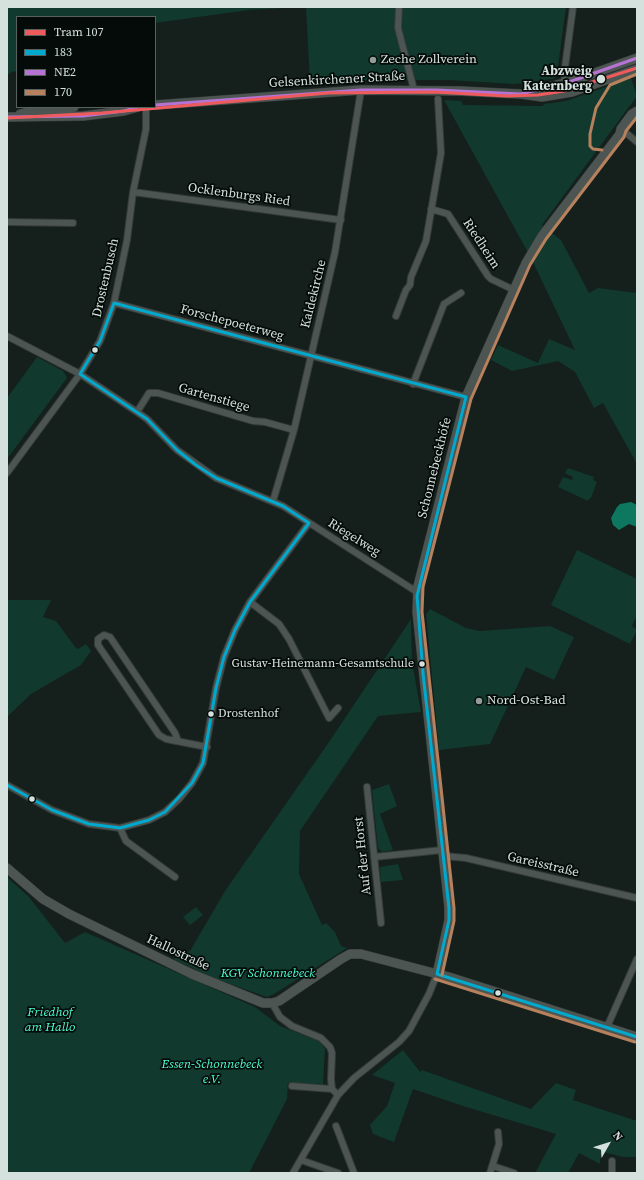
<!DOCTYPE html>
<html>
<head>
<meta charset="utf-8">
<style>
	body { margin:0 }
	#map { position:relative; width:644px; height:1180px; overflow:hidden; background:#151f1c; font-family:"Source Serif 4",serif }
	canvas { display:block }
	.frame { position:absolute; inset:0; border:8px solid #d5e1dd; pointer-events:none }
	.legend { position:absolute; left:16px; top:16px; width:140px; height:92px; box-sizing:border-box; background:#040b08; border:1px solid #58615d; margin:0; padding:5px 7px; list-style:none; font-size:12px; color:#d5e1dd }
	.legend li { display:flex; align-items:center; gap:8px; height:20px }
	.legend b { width:20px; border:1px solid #58615d }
	.north { position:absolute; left:588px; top:1124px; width:40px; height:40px; -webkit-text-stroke:3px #040b08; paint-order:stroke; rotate:51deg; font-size:11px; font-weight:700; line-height:16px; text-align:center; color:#d5e1dd }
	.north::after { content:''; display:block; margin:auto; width:14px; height:18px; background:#d5e1dd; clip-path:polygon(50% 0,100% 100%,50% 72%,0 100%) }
</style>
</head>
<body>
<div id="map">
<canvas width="644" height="1180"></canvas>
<div class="frame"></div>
<ul class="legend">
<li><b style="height:5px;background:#ef5b5d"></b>Tram 107</li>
<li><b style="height:5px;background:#00a9ce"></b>183</li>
<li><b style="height:5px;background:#b673d3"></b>NE2</li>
<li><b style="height:5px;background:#b6815c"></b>170</li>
</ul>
<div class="north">N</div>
</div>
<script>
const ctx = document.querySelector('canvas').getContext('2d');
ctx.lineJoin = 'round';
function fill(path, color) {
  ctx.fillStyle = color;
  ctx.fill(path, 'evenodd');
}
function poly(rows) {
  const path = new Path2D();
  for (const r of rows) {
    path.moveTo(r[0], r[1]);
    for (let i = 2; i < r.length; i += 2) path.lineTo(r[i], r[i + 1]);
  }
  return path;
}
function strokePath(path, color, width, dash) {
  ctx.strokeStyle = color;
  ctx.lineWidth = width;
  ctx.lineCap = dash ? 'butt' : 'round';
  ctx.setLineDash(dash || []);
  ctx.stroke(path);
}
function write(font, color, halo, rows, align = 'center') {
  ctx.font = font + ' "Source Serif 4",serif';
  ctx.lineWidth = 3.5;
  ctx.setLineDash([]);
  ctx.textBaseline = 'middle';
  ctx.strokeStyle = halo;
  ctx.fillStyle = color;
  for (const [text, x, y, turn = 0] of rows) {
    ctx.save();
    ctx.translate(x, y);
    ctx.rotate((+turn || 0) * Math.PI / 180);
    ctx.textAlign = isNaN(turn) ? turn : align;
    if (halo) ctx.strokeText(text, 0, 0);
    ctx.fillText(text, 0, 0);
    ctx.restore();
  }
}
fill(poly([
	[7,7,302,7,249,10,155,23,155,17,17,17,17,72,14,71,7,75],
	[306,7,566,7,557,74,555,78,529,83,513,84,449,80,348,80,310,83],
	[631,78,637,96,542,225,561,240,589,293,598,288,637,293,637,464,603,403,594,408,575,372,558,361,512,371,491,360,498,345,538,363,549,339,575,350,531,258,444,100,461,101,463,105,543,106,544,104,566,101],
	[37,357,63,371,67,378,7,459,7,398],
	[568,468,594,477,593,480,597,482,591,498,590,498,588,501,558,487,563,477,572,480,573,477,565,473],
	[577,550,637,579,637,615,632,626,637,630,630,644,551,605],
	[7,600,51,600,43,617,56,621,76,648,78,649,86,644,91,651,81,665,31,694,7,717],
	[430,609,466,628,480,631,550,626,574,637,554,680,526,667,490,744,439,750,426,614],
	[411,619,412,661,409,662,410,668,413,668,421,712,378,716,300,831,299,874,322,925,326,923,335,932,341,946,347,948,274,994,267,997,216,979,173,959,190,951,225,891,329,742],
	[389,784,397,806,380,814,393,850,382,852,378,848,372,790],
	[398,864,403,880,381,882,380,867],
	[7,877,29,897,65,943,85,932,255,1007,280,1026,320,1042,325,1049,323,1084,288,1083,287,1099,249,1173,7,1173],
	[196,907,203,915,190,925,183,917],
	[403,1050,420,1072,422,1070,531,1109,556,1083,576,1090,573,1100,637,1121,637,1157,623,1157,603,1152,600,1159,600,1164,579,1153,568,1173,535,1173,556,1134,463,1106,413,1089,394,1142,373,1134,370,1125,387,1106,395,1083,372,1075]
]), '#11392e');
fill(poly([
	[631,502,637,505,637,527,629,524,619,530,613,525,611,518,617,507,620,504]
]), '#0d7760');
const street = poly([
	[399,7,398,28,414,90],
	[564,94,565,67,573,7],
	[625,132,637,142],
	[133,192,341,220],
	[431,209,448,214,488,276,491,279,514,290],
	[7,222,73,223],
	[114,303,466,397],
	[396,316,406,290,410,285,411,277,426,241,441,153,438,99],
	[7,336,80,374,137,412,147,419,177,450,216,478,283,506,417,592],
	[413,384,444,304,461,293],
	[137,412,149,393,158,393,253,421,265,422,294,430],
	[7,473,80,374,100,341,114,303,127,240,133,192,146,129,146,107],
	[273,501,294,430,335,252,361,90],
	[250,602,279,624,289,639,329,718,338,708],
	[178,741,175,733,110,637,104,635,98,639,98,645,159,735,166,739,207,747],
	[7,785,52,810,89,824,120,828,149,820,165,812,179,799,192,783,203,763,216,688,224,657,235,630,250,602,309,523],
	[367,787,381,923],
	[120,828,126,841,175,877],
	[444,856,466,858,637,898],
	[374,857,442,850],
	[272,1003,280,1017,292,1026,321,1038,330,1047,332,1053,331,1079,332,1089,338,1095],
	[607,1027,637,959],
	[292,1086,332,1089],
	[336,1126,354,1173],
	[301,1160,338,1173],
	[493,1166,514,1173],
	[293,1173,338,1095,354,1078,399,1042,409,1031,429,994,437,974],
	[490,1173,499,1144,498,1132],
	[612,1173,612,1161]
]);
const secondary = poly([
	[524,93,572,81,637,58],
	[155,105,361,90,461,91,521,94,542,97,572,92,637,69],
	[20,114,32,111,74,107],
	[7,117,83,116,124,111,138,107],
	[7,868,43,899,69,914,192,974,263,1003,272,1003,279,1001,341,959,350,954,361,954,449,977,637,1037],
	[437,974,449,920,449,908,417,612,418,586,466,397,526,263,542,236,620,134,621,129,632,114,637,111]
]);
strokePath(street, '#343b39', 8);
strokePath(secondary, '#343b39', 10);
strokePath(street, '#4c5552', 6);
strokePath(secondary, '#4c5552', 9);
strokePath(poly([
	[114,303,466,397],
	[80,374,147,419,177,450,196,465,216,478,283,506,309,523],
	[80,374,100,341,114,303],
	[7,785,52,810,89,824,120,828,149,820,165,812,192,783,203,763,216,688,224,657,235,630,250,602,309,523],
	[437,974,449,920,449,908,423,673,417,596,466,397],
	[437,974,637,1037]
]), '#00a9ce', 3);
strokePath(poly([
	[155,105,361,90,436,90,521,94,572,81,637,58],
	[7,117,83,116,124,111,138,107]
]), '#b673d3', 3);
strokePath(poly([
	[602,150,593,149,590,146,590,134,596,108,610,85,637,74],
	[442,975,454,921,454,908,422,612,423,587,471,399,530,265,546,239,624,137,626,131,637,117],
	[435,979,635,1042]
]), '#b6815c', 3);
strokePath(poly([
	[7,118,102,113,328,93,434,92,507,96,538,95,564,91,637,68]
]), '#ef5b5d', 3);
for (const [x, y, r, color] of [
	[373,60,4,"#929d99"],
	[601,79,5,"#d5e1dd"],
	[95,350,3.5,"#d5e1dd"],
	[422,664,3.5,"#d5e1dd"],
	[479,701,4,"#929d99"],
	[211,714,3.5,"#d5e1dd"],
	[32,799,3.5,"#d5e1dd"],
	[498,993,3.5,"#d5e1dd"]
]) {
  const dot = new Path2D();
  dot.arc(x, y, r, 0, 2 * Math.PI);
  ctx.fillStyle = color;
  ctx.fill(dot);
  strokePath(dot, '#040b08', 1.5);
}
write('12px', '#d5e1dd', '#040b08', [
	["Gustav-Heinemann-Gesamtschule",414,664],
	["Drostenhof",218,714,"left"]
], 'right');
write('13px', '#d5e1dd', '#040b08', [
	["Zeche Zollverein",381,60],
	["Nord-Ost-Bad",487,701]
], 'left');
write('bold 13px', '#d5e1dd', '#040b08', [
	["Abzweig",592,72],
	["Katernberg",592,87]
], 'right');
write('13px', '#d5e1dd', '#040b08', [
	["Gelsenkirchener Straße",337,80,-3],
	["Ocklenburgs Ried",239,195,8],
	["Riedheim",481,244,57],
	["Drostenbusch",106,278,-77],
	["Kaldekirche",314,294,-76],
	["Forschepoeterweg",232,323,15],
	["Gartenstiege",214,398,16],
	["Schonnebeckhöfe",435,468,-76],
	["Riegelweg",354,538,32],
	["Auf der Horst",363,856,-96],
	["Gareisstraße",543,865,13],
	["Hallostraße",178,953,25]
]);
write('italic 13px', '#4bffd3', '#040b08', [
	["KGV Schonnebeck",268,974],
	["Friedhof",50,1013],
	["am Hallo",50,1028],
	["Essen-Schonnebeck",212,1065],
	["e.V.",212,1080]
]);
</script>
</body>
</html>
